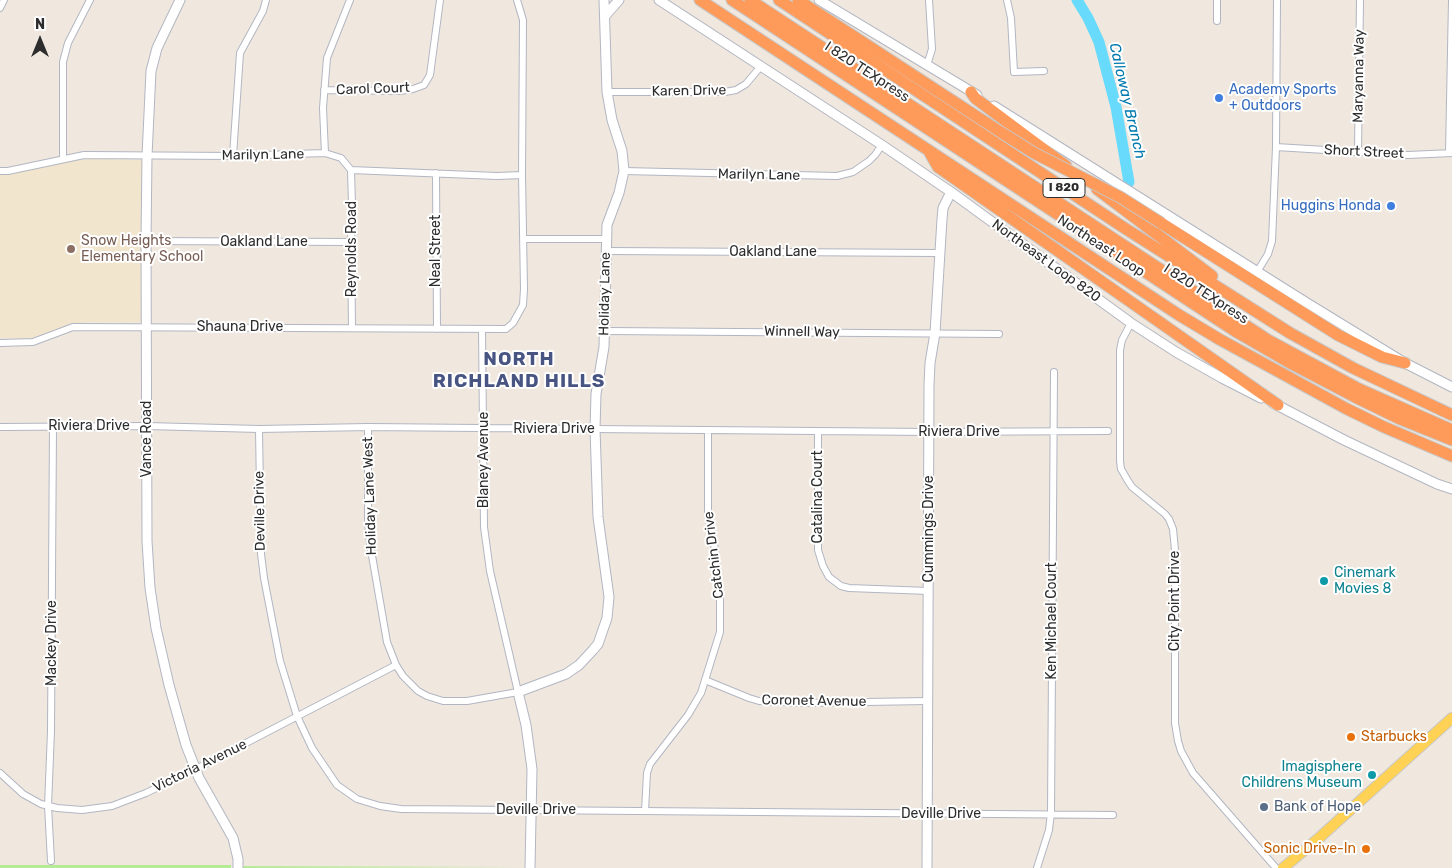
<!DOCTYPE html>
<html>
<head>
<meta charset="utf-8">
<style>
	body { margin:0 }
	#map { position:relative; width:1452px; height:868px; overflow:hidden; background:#f0e8de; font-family:Rubik,sans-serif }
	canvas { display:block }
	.north { position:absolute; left:15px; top:15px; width:50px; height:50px; -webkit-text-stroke:4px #fff; paint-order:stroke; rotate:0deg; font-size:14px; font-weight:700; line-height:20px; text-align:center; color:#2d2d2d }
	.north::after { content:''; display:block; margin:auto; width:18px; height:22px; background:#2d2d2d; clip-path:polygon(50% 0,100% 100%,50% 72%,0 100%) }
</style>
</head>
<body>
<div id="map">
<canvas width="1452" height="868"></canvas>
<div class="north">N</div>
</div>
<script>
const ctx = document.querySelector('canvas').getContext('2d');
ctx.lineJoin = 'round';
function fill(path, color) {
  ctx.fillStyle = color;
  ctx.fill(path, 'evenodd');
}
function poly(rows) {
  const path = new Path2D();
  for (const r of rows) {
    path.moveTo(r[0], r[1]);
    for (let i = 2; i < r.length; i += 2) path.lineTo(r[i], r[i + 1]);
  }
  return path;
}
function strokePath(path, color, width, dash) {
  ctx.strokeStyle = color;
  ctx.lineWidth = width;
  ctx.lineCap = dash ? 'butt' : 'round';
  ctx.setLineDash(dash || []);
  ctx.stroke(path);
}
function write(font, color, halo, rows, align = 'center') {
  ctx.font = font + ' Rubik,sans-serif';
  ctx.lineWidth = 4;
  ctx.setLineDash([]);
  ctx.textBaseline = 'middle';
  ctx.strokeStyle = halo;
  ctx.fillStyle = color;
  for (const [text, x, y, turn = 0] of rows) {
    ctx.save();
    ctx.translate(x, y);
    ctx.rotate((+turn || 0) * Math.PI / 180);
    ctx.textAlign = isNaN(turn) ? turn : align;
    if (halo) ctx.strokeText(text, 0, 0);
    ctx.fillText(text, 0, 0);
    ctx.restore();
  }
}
fill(poly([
	[88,159,142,160,141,322,87,322,67,326,31,338,0,338,0,175,18,173,60,163]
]), '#f2e5cd');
fill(poly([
	[0,865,231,865,231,868,0,868],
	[242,866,526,867,242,868]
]), '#b6eb96');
strokePath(poly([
	[1077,0,1088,18,1099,42,1116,107,1129,182]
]), '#68dafb', 11);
const street = poly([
	[1007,0,1011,18,1014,72,1044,71],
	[0,8,4,0],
	[1217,21,1217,0],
	[927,65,932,49,929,0],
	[324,90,400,91,413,89,424,85,430,75,440,0],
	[607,92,725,92,736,90,746,84,761,66],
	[1276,147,1408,155,1452,153],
	[1358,152,1360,0],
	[325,153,323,108,327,58,350,0],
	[1449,153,1452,0],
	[233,156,240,53,263,11,266,0],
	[63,158,63,62,68,43,90,0],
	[351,170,352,205,351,242,352,328],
	[0,171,8,171,84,155,233,156,325,153,341,158,351,170,497,176,522,175],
	[624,171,837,176,853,172,869,161,875,155,882,145],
	[436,173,437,329],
	[524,239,607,239],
	[146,241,351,242],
	[606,251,939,253],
	[1257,272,1268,254,1272,241,1276,147,1277,0],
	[1131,323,1122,340,1120,350,1120,461,1121,469,1128,481,1132,487,1165,514,1169,519,1173,529,1175,550,1175,723,1178,741,1181,751,1193,773,1276,868],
	[605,331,999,334],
	[0,343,33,342,73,327,506,329,513,323,523,305,524,289,522,175,523,20,517,0],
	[0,427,147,426,259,429,368,427,929,432,1108,431],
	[368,427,368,521,370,544,387,642,396,665,403,676,418,691,427,696,443,701,467,701,518,692,490,571,484,527,482,329],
	[259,429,261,554,264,578,280,661,297,716,312,748,337,785,357,799,380,806,401,809,1113,815],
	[818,431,818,550,823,566,829,577,841,586,849,588,929,591],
	[705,680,749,698,759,701,802,703,928,701],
	[0,773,23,794,41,804,57,808,82,810,112,806,146,793,196,769,396,665],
	[645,811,647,773,650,764,688,715,701,693,720,632,720,601,715,549,708,515,708,430],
	[51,861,48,806,51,731,53,426],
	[1037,868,1049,830,1051,813,1054,372]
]);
const secondary = poly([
	[180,0,157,48,151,71,147,156,146,241,147,541,150,588,156,628,169,685,186,745,199,778,233,838,238,859,238,868],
	[659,0,882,145,951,192,1131,323,1176,352,1222,378,1261,398],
	[819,0,977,95],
	[605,16,619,0],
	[994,106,1307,303,1405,363,1452,387],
	[1273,403,1344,440,1437,484,1452,489],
	[530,868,532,769,526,725,518,692,566,674,579,665,593,650,598,644,607,618,609,597,598,517,595,429,596,394,604,347,607,225,619,193,624,171,622,151,612,120,607,92,604,0],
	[927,868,929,385,930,363,935,333,942,219,943,208,951,192]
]);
const primary = poly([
	[1283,868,1319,838,1452,718]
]);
const highway = poly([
	[700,0,1179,315,1219,339,1347,409,1384,427,1452,456],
	[732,0,1235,331,1292,364,1355,397,1400,419,1452,440],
	[750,0,1268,340,1359,389,1452,430],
	[779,0,1126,229,1290,333,1353,368,1452,415],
	[798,0,1002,133],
	[971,92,975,98,1066,166],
	[930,153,938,167,1278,405],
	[1097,189,1212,276],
	[1161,223,1338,335,1382,357,1405,363]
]);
strokePath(street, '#b2b6c2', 8);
strokePath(secondary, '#b2b6c2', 11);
strokePath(primary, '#c8c8c8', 12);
strokePath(highway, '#c8c8c8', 13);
strokePath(street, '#fff', 6);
strokePath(secondary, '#fff', 9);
strokePath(primary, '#ffd154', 10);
strokePath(highway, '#ff9b5a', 11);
const highwayBridge = poly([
	[1002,133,1034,153,1120,197,1161,223]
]);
strokePath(highwayBridge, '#c8c8c8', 13, []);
strokePath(highwayBridge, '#ff9b5a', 11);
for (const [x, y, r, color] of [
	[1219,98,5,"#3f7fe0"],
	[1391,206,5,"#3f7fe0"],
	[71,249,5,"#8d6e63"],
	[1324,581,5,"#0f9aa8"],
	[1351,737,5,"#e8710a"],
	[1372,775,5,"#0f9aa8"],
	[1264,807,5,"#5c6f8a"],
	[1366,849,5,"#e8710a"]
]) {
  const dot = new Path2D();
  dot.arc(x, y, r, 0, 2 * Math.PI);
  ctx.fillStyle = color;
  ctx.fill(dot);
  strokePath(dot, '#fff', 2);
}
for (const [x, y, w] of [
	[1064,188,42]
]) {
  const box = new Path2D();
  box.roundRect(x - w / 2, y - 9.5, w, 19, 4);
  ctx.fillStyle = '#fff';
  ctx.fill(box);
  strokePath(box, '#2d2d2d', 1);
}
write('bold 12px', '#2d2d2d', null, [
	["I 820",1064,188]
]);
write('14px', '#2d2d2d', '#fff', [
	["I 820 TEXpress",867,72,33],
	["Maryanna Way",1359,76,-89],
	["Carol Court",373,89,-2],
	["Karen Drive",689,91,-1],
	["Short Street",1364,152,3],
	["Marilyn Lane",263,155,-1],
	["Marilyn Lane",759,175,1],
	["Oakland Lane",264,242],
	["Northeast Loop",1101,246,33],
	["Reynolds Road",352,249,-90],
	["Neal Street",436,251,-90],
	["Oakland Lane",773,252],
	["Northeast Loop 820",1046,261,36],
	["Holiday Lane",605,294,-89],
	["I 820 TEXpress",1206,294,33],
	["Shauna Drive",240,327],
	["Winnell Way",802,332,1],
	["Riviera Drive",89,426],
	["Riviera Drive",554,429],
	["Riviera Drive",959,432],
	["Vance Road",147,439,-90],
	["Blaney Avenue",484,460,-90],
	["Holiday Lane West",370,496,-92],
	["Catalina Court",818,497,-90],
	["Deville Drive",260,511,-91],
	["Cummings Drive",929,529,-90],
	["Catchin Drive",714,555,-97],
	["City Point Drive",1175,601,-90],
	["Ken Michael Court",1052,621,-90],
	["Mackey Drive",52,643,-90],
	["Coronet Avenue",814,701,1],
	["Victoria Avenue",200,766,-26],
	["Deville Drive",536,810],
	["Deville Drive",941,814]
]);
write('14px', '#366cbe', '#fff', [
	["Academy Sports",1229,90],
	["+ Outdoors",1229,106],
	["Huggins Honda",1381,206,"right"]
], 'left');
write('14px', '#785e54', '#fff', [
	["Snow Heights",81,241],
	["Elementary School",81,257]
], 'left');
write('14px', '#0d838f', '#fff', [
	["Cinemark",1334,573],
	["Movies 8",1334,589],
	["Imagisphere",1362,767,"right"],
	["Childrens Museum",1362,783,"right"]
], 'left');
write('14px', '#c56008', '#fff', [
	["Starbucks",1361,737],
	["Sonic Drive-In",1356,849,"right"]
], 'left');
write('14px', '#4e5e75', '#fff', [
	["Bank of Hope",1274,807]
], 'left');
write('italic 15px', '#0079ae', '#fff', [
	["Calloway Branch",1127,101,77]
]);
ctx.letterSpacing = '1px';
write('bold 19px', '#485583', '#fff', [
	["NORTH",519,360],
	["RICHLAND HILLS",519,382]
]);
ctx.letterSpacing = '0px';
</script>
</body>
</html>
